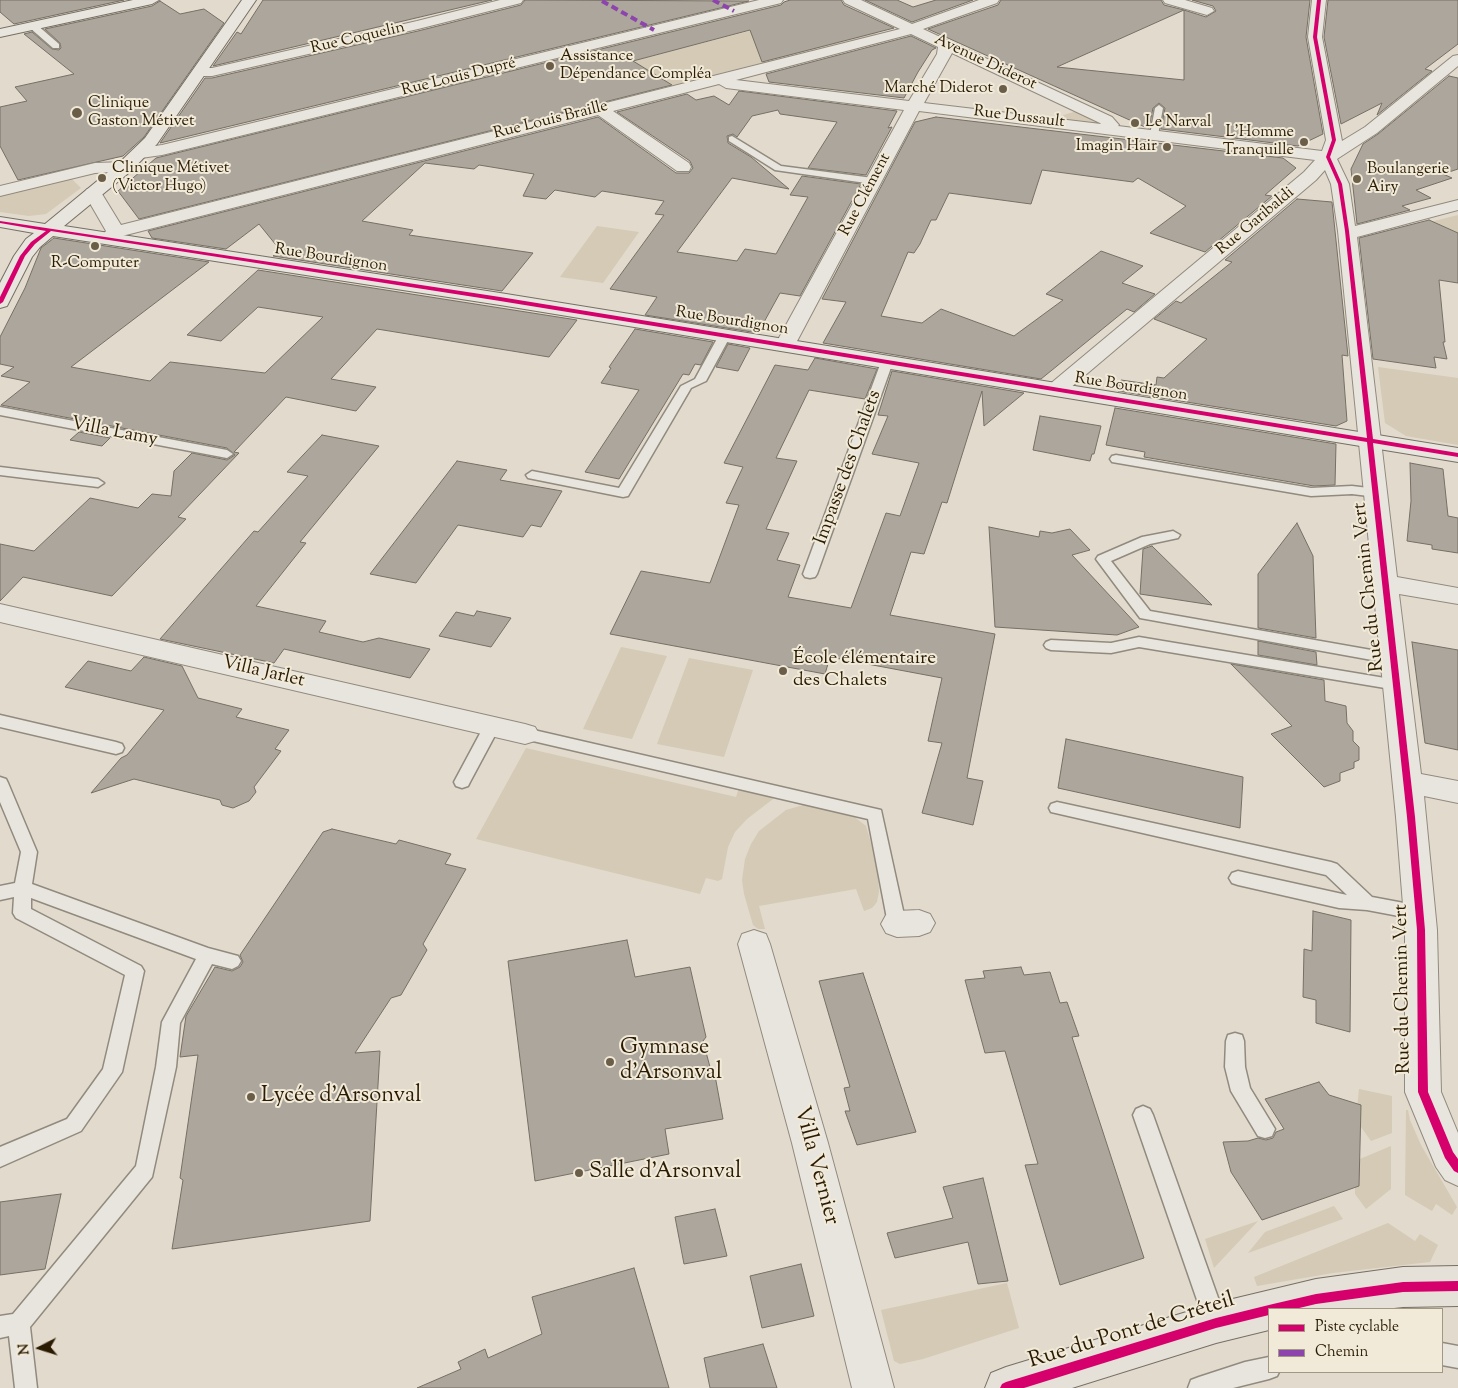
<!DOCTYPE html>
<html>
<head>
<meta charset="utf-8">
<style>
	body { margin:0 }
	#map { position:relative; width:1458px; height:1388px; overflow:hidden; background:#e2dacc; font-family:"Sorts Mill Goudy",serif }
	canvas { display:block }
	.legend { position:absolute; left:1268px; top:1308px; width:175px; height:65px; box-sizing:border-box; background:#f1ead9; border:1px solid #a29783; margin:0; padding:6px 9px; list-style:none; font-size:15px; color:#2b1b02 }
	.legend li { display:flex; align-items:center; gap:10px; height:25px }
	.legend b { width:25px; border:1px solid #a29783 }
	.north { position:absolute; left:15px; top:1323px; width:50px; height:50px; -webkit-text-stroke:4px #f1ead9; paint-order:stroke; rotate:265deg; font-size:14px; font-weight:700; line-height:20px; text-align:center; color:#2b1b02 }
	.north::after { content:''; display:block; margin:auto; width:18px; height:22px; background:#2b1b02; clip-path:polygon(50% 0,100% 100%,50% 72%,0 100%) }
</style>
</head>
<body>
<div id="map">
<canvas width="1458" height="1388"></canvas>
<ul class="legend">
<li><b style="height:6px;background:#d6006c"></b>Piste cyclable</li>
<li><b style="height:6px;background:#8e44ad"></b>Chemin</li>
</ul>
<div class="north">N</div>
</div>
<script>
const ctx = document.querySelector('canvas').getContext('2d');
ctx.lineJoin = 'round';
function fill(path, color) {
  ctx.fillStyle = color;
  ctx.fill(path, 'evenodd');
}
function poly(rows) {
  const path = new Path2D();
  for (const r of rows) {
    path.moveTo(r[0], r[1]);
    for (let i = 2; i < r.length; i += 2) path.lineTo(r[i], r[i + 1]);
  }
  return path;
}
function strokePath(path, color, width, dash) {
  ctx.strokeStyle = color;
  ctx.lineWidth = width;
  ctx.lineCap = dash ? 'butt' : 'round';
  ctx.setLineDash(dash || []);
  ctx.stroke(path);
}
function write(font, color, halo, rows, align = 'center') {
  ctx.font = font + ' "Sorts Mill Goudy",serif';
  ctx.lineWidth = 4;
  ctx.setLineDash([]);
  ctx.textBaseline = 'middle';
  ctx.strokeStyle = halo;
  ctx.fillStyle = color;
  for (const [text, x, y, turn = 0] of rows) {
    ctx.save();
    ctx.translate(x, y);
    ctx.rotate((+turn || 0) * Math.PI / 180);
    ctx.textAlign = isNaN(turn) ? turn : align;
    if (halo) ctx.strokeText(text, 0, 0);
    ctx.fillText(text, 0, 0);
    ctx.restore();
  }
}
fill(poly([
	[820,13,878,34,665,87,624,63],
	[1077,111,1100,122,1101,124,1050,119],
	[71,178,81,188,46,214,29,216,0,212,0,195],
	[1458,215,1458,239,1426,223],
	[597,226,639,232,603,283,560,277],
	[1378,367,1458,378,1458,445,1406,436,1385,423],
	[621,647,667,656,632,739,583,729],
	[689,658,753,670,724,757,657,744],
	[526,748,736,797,739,788,772,796,773,799,747,819,735,832,728,847,722,879,718,881,706,878,700,894,476,839],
	[803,805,852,815,866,826,877,864,879,891,877,902,872,908,864,911,856,889,759,906,765,929,758,929,753,925,744,894,742,880,745,859,751,844,759,831,786,810],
	[1359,1089,1392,1096,1392,1133,1371,1141,1356,1120],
	[1406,1110,1408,1110,1410,1120,1421,1145,1457,1207,1452,1215,1436,1204,1432,1211,1405,1195],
	[1391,1146,1391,1189,1366,1209,1355,1194,1355,1161],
	[1334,1206,1343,1219,1248,1253,1265,1232],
	[1258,1221,1214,1268,1205,1239],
	[1388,1223,1415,1241,1420,1234,1438,1245,1430,1262,1333,1273,1257,1286,1254,1277],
	[1007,1283,1019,1328,923,1359,900,1364,894,1361,881,1310]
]), '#d5cab5');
const building = poly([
	[0,0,124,0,14,24,0,12,0,0],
	[263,0,492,0,213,66,237,32,241,34,263,0],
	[525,0,749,1,160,143,205,78,212,78,418,31,521,5,525,0],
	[790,0,841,0,844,5,894,28,762,62,750,30,633,61,672,85,139,219,118,191,156,158,781,5,784,2,790,0],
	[865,0,897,0,913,7,936,0,973,0,912,22,865,0],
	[1001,0,1161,0,1164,5,1184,10,1057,67,1184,80,1184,10,1206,17,1216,11,1213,6,1192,0,1310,0,1306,37,1323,134,1298,146,1161,129,1165,108,1159,103,1153,108,1149,128,1145,127,928,29,998,5,1001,0],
	[1328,0,1458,0,1458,44,1425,69,1432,71,1377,115,1382,103,1341,124,1324,37,1328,0],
	[160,1,180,14,204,9,224,23,144,137,123,156,18,180,0,146,0,107,27,101,15,87,74,74,24,34,32,32,52,49,59,50,61,48,60,43,45,29,152,6,160,1],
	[911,36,936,48,932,50,918,72,904,98,769,82,766,74,911,36],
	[1449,76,1458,78,1458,169,1443,174,1452,178,1416,190,1431,198,1402,206,1410,210,1357,224,1351,169,1363,144,1378,134,1449,76],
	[739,91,897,111,888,128,892,127,866,175,808,168,837,122,780,114,778,110,752,116,737,137,733,134,727,136,728,143,751,157,789,189,732,178,677,252,737,261,745,249,776,254,808,197,790,195,802,176,861,184,800,296,780,293,758,333,645,315,657,297,610,289,664,215,655,214,664,201,602,191,595,197,555,190,546,199,523,196,534,174,479,165,474,169,425,163,362,221,413,230,409,235,533,253,502,291,273,256,280,250,259,224,226,249,152,238,148,231,598,117,676,173,689,173,693,168,690,161,617,112,687,94,696,100,714,96,729,105,739,91],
	[936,117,1283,158,1296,168,1265,195,1272,196,1205,252,1150,233,1186,206,1138,178,1133,182,1042,170,1031,204,949,193,936,220,931,220,920,244,914,253,908,252,881,316,922,323,941,309,1014,336,1063,300,1046,294,1101,251,1143,266,1122,283,1155,294,1134,312,1127,309,1041,379,823,343,846,302,822,299,915,122,936,117],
	[1297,199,1332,202,1348,356,1342,355,1347,421,1336,426,1118,391,1121,380,1156,385,1157,377,1164,378,1207,339,1154,319,1176,301,1181,303,1232,262,1225,260,1297,199],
	[1429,220,1458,233,1458,283,1439,280,1445,342,1443,342,1447,359,1434,357,1436,368,1373,359,1359,238,1429,220],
	[54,238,209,262,71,367,150,381,170,362,265,373,323,317,258,307,221,341,187,335,258,270,577,320,549,357,377,329,331,379,376,387,356,411,286,397,234,452,239,453,178,517,186,519,112,596,23,577,0,601,0,544,34,551,90,498,138,508,152,494,171,496,174,471,192,453,227,460,235,455,227,448,1,405,30,382,1,376,14,367,0,364,0,337,25,288,41,248,54,238],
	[635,329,713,342,701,365,695,364,689,375,683,374,619,479,585,472,639,390,601,383,611,368,609,367,635,329],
	[728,344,750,348,738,371,716,367,728,344],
	[815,358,877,369,865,399,809,390,776,458,797,461,766,529,789,533,777,560,800,565,788,597,851,608,886,513,900,516,919,463,872,454,888,416,878,415,892,371,1024,393,984,426,982,391,947,503,942,502,924,554,911,552,890,615,995,634,967,778,983,781,973,825,922,813,942,743,928,741,942,678,830,657,825,674,610,634,641,571,710,583,739,505,726,503,743,467,724,463,775,365,808,370,815,358],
	[1115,408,1336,444,1335,485,1314,486,1144,457,1145,452,1106,445,1115,408],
	[1040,416,1101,426,1094,454,1092,454,1090,461,1033,450,1040,416],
	[79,432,110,438,102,446,70,440,79,432],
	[322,435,379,446,300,542,306,543,256,606,326,621,319,632,363,642,379,638,430,649,410,678,284,649,274,663,160,639,254,531,258,532,308,476,287,472,322,435],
	[457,461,507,470,500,480,562,491,541,527,531,525,523,537,458,525,416,583,370,574,457,461],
	[1410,463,1443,469,1448,516,1458,518,1458,553,1432,549,1432,545,1407,541,1411,501,1410,463],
	[1297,523,1313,556,1316,638,1258,628,1258,574,1297,523],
	[989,527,1039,537,1040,531,1052,533,1070,529,1090,550,1072,555,1139,627,1117,635,995,627,989,527],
	[1152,546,1212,605,1140,594,1143,549,1152,546],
	[477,611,511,618,491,647,439,636,456,612,474,616,477,611],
	[1258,641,1316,652,1317,665,1258,655,1258,641],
	[1412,642,1458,650,1458,750,1425,743,1412,642],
	[144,657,182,666,198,698,242,709,236,717,289,730,275,749,281,751,254,787,256,792,249,801,233,808,222,805,220,800,134,779,91,793,121,758,127,755,164,710,65,687,88,661,131,671,144,657],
	[1231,664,1324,680,1325,701,1346,706,1347,723,1353,731,1353,741,1359,747,1359,760,1354,762,1354,768,1340,773,1340,781,1324,787,1271,734,1292,726,1231,664],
	[1066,739,1243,777,1240,828,1058,788,1066,739],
	[332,829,396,844,399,840,451,854,445,864,466,869,423,944,427,950,401,995,391,998,355,1053,380,1051,370,1221,172,1249,183,1180,180,1178,198,1055,180,1057,186,1016,215,967,232,971,240,967,243,962,240,955,323,832,332,829],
	[1313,911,1351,920,1350,1032,1316,1023,1316,1000,1303,997,1304,949,1312,951,1313,911],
	[627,940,635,977,690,967,706,1037,703,1041,710,1067,714,1070,723,1119,665,1129,669,1154,535,1181,508,961,627,940],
	[1021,967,1024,975,1050,972,1060,1003,1067,1002,1079,1036,1072,1037,1144,1258,1060,1285,1025,1165,1038,1164,1005,1051,985,1053,965,980,985,978,983,971,1021,967],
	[863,973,916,1132,857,1145,845,1111,850,1111,844,1088,850,1087,819,981,863,973],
	[1319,1082,1329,1095,1361,1105,1359,1186,1262,1220,1231,1172,1223,1142,1248,1141,1258,1138,1266,1140,1273,1138,1276,1132,1284,1129,1265,1099,1319,1082],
	[983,1178,1008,1281,978,1284,968,1242,895,1258,887,1233,953,1218,943,1187,983,1178],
	[61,1194,45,1269,0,1275,0,1202,61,1194],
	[715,1209,727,1256,684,1264,675,1217,715,1209],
	[801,1264,814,1316,762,1328,750,1276,801,1264],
	[634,1268,669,1388,417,1388,461,1369,458,1362,485,1349,488,1358,542,1334,532,1297,634,1268],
	[763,1344,777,1388,710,1388,704,1358,763,1344]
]);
fill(building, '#ada69c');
strokePath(building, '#766f64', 1);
const lane = poly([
	[30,24,36,24,59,44,59,48,53,48,30,28,30,24],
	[1159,105,1163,108,1158,135,1154,138,1150,135,1155,108,1159,105],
	[732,136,781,166,873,178,878,181,873,184,775,170,729,141,729,137,732,136],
	[725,332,731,335,706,381,691,388,628,496,623,497,528,478,526,475,532,471,619,488,681,386,695,379,719,335,725,332],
	[887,359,893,362,817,574,815,577,810,578,805,577,803,574,881,362,887,359],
	[0,407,227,450,233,454,227,458,0,415,0,407],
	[1116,455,1311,488,1352,486,1377,489,1383,493,1377,497,1352,494,1311,496,1112,462,1110,459,1112,456,1116,455],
	[0,467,98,479,104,483,98,487,0,475,0,467],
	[1173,531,1180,535,1178,538,1150,544,1111,561,1150,611,1394,654,1399,655,1401,659,1399,663,1394,664,1140,618,1096,559,1098,556,1142,537,1173,531],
	[1139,637,1397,680,1402,681,1404,685,1402,689,1397,690,1139,647,1111,653,1051,650,1046,648,1044,645,1046,642,1051,640,1111,643,1139,637],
	[0,715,116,742,122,744,124,748,122,752,116,754,0,727,0,715],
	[492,720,497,722,500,726,470,782,468,786,462,788,456,786,454,782,484,726,487,722,492,720],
	[525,728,881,810,906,924,903,929,897,931,891,929,888,924,868,819,520,738,517,734,520,730,525,728],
	[0,777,6,779,8,783,37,852,32,884,208,948,238,956,241,961,238,966,232,969,212,964,180,1023,176,1067,152,1177,30,1327,37,1388,15,1388,9,1336,0,1338,0,1316,13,1314,136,1166,156,1067,162,1022,196,959,31,898,31,909,141,966,144,971,122,1072,81,1131,0,1167,0,1147,67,1119,103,1069,125,975,16,918,13,913,14,897,0,900,0,886,15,883,21,852,0,802,0,777],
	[1057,802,1331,862,1337,864,1372,897,1420,906,1426,908,1429,913,1426,918,1420,920,1367,910,1339,908,1238,885,1232,883,1229,878,1232,873,1238,871,1347,895,1326,875,1051,812,1049,808,1051,804,1057,802],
	[1235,1033,1242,1035,1244,1041,1245,1067,1250,1088,1275,1129,1272,1136,1265,1138,1258,1136,1231,1091,1225,1067,1226,1041,1228,1035,1235,1033],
	[1143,1106,1150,1109,1153,1115,1227,1323,1224,1331,1216,1334,1208,1331,1205,1323,1133,1115,1136,1109,1143,1106],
	[1442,1343,1458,1346,1458,1368,1442,1365,1442,1343],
	[1269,1357,1269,1372,1279,1372,1277,1376,1269,1379,1233,1388,1188,1388,1191,1380,1199,1377,1245,1362,1269,1357]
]);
const street = poly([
	[500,0,523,0,521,3,418,29,212,76,199,76,194,75,192,72,194,69,199,68,212,68,417,21,500,0],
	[759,0,783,0,781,3,162,155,141,158,135,157,133,153,135,149,141,148,162,145,759,0],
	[843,0,861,0,912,24,979,0,999,0,997,3,923,29,1112,117,1119,125,1118,126,1322,151,1326,140,1308,37,1312,0,1326,0,1322,37,1342,141,1365,127,1453,56,1458,55,1458,66,1377,133,1337,159,1349,184,1355,226,1458,200,1458,210,1357,237,1397,577,1458,588,1458,604,1399,594,1421,774,1458,781,1458,803,1424,796,1437,930,1441,1092,1458,1133,1458,1186,1445,1180,1436,1167,1405,1092,1405,930,1396,817,1338,231,1331,184,1325,170,1316,180,1063,394,1055,395,1047,394,1044,389,1304,172,1315,160,919,111,795,345,792,349,785,351,778,349,775,345,904,110,726,88,719,84,613,111,689,163,691,167,689,171,677,171,598,115,122,236,115,242,109,243,103,242,100,238,106,231,84,193,87,189,93,188,99,189,121,225,900,29,845,3,843,0],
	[911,34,938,47,937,54,909,101,736,80,911,34],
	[952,53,1100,123,1101,124,924,103,952,53],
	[1163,0,1185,0,1212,8,1214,11,1207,15,1165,3,1163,0],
	[125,162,131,163,133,167,131,171,95,173,0,196,0,186,95,163,125,162],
	[0,604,525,724,535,727,539,734,535,741,525,744,0,622,0,604],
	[919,910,930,914,935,923,930,932,919,936,897,937,886,933,881,924,886,915,897,911,919,910],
	[754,930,766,934,770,944,828,1143,894,1388,852,1388,792,1143,738,944,742,934,754,930]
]);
const secondary = poly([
	[133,0,159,0,152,4,0,37,0,29,133,0],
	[242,0,256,0,157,144,131,171,64,226,500,293,1458,448,1458,462,500,305,53,236,40,247,32,257,7,306,0,308,0,283,14,256,26,239,34,233,0,227,0,217,45,224,119,163,145,138,242,0]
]);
const primary = poly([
	[1458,1266,1458,1306,1403,1307,1385,1309,1269,1309,1269,1330,1216,1343,1072,1388,985,1388,991,1373,1006,1367,1216,1303,1316,1279,1403,1267,1458,1266]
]);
strokePath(lane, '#918a7e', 3);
strokePath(street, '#918a7e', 2);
strokePath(secondary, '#766f64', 2);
strokePath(primary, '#766f64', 2);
fill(lane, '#e8e5de');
fill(street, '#e8e5de');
fill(secondary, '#e8e5de');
fill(primary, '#e5e0d8');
strokePath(poly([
	[713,0,734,11],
	[602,1,654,30]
]), '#8e44ad', 4, [7, 4]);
fill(poly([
	[1317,0,1321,0,1317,37,1336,140,1330,157,1342,184,1349,231,1373,439,1458,453,1458,457,1373,443,1415,817,1425,930,1428,1092,1453,1152,1458,1159,1458,1173,1454,1171,1445,1158,1418,1092,1417,930,1407,817,1367,442,500,301,51,231,35,244,25,256,3,302,0,304,0,297,20,256,31,242,46,231,0,223,0,221,500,297,1367,438,1345,231,1338,184,1326,157,1332,140,1313,37,1317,0],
	[1458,1281,1458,1291,1403,1292,1316,1304,1295,1309,1269,1309,1269,1315,1216,1328,1024,1388,1000,1388,1002,1384,1006,1382,1216,1318,1273,1304,1316,1294,1403,1282,1458,1281]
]), '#d6006c');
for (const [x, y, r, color] of [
	[550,66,5,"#6b5e49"],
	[1003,89,5,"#6b5e49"],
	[77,113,6,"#6b5e49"],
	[1135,123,5,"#6b5e49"],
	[1304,142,5,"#6b5e49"],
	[1167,147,5,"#6b5e49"],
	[102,178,5,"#6b5e49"],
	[1357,179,5,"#6b5e49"],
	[95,246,5,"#6b5e49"],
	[783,671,5,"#6b5e49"],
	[610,1062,5,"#6b5e49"],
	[251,1097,5,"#6b5e49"],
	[579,1173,5,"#6b5e49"]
]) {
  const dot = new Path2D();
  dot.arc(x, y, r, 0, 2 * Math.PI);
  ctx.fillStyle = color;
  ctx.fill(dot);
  strokePath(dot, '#f1ead9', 2);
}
write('16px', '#2b1b02', '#f1ead9', [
	["Rue Coquelin",358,39,-13],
	["Avenue Diderot",985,63,25],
	["Rue Louis Dupré",459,78,-14],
	["Rue Dussault",1019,118,7],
	["Rue Louis Braille",551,121,-14],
	["Rue Clément",866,195,-62],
	["Rue Garibaldi",1256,222,-40],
	["Rue Bourdignon",331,259,9],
	["Rue Bourdignon",732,322,9],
	["Rue Bourdignon",1131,388,9]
]);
write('16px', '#2b1b02', '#f1ead9', [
	["Assistance",560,57],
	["Dépendance Compléa",560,75],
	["Marché Diderot",993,89,"right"],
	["Clinique",88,104],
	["Gaston Métivet",88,122],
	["Le Narval",1145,123],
	["L'Homme",1294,133,"right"],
	["Tranquille",1294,151,"right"],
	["Imagin Hair",1157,147,"right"],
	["Clinique Métivet",112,169],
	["(Victor Hugo)",112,187],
	["Boulangerie",1367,170],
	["Airy",1367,188],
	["R-Computer",95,264,"center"]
], 'left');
write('19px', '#2b1b02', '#f1ead9', [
	["Villa Lamy",114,433,11],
	["Impasse des Chalets",849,468,-70],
	["Rue du Chemin Vert",1370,587,-96],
	["Villa Jarlet",263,673,13],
	["Rue du Chemin Vert",1404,989,-91]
]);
write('19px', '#2b1b02', '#f1ead9', [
	["École élémentaire",793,660],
	["des Chalets",793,682]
], 'left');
write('22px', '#2b1b02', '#f1ead9', [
	["Gymnase",620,1049],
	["d'Arsonval",620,1074],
	["Lycée d'Arsonval",261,1097],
	["Salle d'Arsonval",589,1173]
], 'left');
write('22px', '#2b1b02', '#f1ead9', [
	["Villa Vernier",815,1166,75],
	["Rue du Pont de Créteil",1132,1332,-17]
]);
</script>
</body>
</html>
